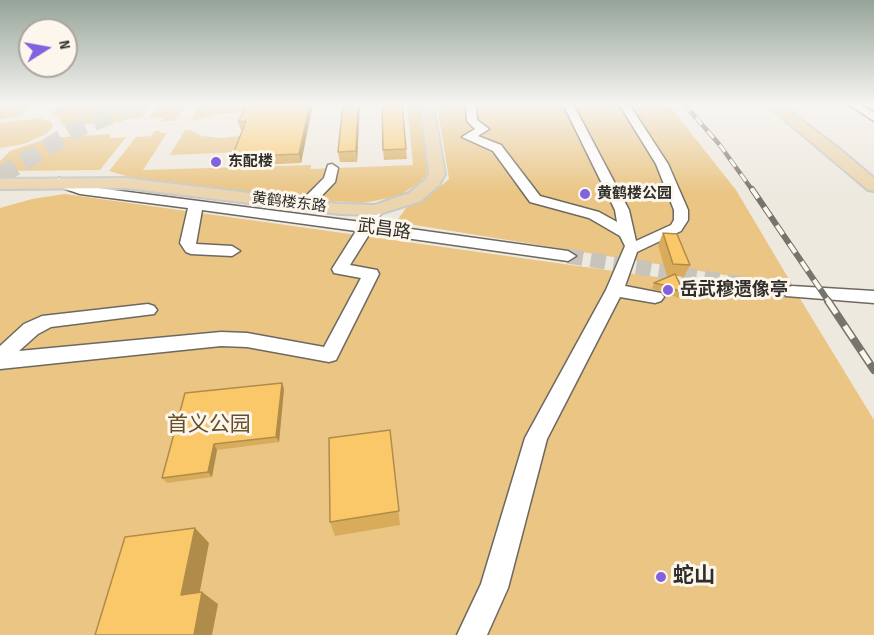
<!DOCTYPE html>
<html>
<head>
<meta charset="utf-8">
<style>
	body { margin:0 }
	#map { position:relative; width:874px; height:635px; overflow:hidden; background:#eee9df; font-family:"Sofia Sans Condensed",sans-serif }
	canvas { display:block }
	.north { position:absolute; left:18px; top:18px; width:60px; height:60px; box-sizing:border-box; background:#fcf6ec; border:2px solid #aaa69e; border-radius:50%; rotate:79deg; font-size:16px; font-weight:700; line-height:24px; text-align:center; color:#302e2a }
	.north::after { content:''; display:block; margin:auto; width:21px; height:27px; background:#8163de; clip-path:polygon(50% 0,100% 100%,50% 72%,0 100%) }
</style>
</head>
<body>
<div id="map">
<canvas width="874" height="635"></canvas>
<div class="north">N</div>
</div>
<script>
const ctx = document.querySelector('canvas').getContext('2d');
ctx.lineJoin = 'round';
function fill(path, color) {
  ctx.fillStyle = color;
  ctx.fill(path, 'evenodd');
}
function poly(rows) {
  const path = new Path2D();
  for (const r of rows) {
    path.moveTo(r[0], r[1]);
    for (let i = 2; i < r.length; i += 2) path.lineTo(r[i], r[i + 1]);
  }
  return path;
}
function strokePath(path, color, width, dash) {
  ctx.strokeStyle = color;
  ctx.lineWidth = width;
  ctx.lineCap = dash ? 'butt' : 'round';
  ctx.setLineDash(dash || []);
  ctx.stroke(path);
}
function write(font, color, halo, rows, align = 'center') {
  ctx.font = font + ' "Sofia Sans Condensed","Noto Sans SC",sans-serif';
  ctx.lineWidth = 6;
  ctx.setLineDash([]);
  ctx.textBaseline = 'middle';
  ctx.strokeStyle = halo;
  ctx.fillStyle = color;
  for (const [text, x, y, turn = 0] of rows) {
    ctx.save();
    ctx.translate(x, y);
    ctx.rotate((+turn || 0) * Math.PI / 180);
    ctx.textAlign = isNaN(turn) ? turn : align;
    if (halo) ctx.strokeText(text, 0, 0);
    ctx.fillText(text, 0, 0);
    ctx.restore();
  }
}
fill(poly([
	[0,104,33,104,20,116,0,120],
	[62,104,152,104,141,118,124,119,122,122,62,125,59,118,50,115],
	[159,104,187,104,176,120,161,122,164,118,149,118],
	[201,104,259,104,247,112,220,114,190,121],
	[407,104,420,104,427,175,416,185,398,196,379,200,362,203,302,199,140,180,109,171,136,137,151,136,155,131,161,131,160,133,167,133,143,170,311,165,311,169,413,165],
	[437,104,668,104,736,190,793,286,396,222,406,208,428,197,449,179],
	[39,118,52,122,53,127,46,134,24,144,0,148,0,123],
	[185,130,191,130,202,136,223,138,239,136,250,133,240,152,170,155],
	[111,134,109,138,126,137,100,170,0,171,0,161,10,151,49,138],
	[65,194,799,297,874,420,874,635,0,635,0,208,32,199]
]), '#eac584');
strokePath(poly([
	[568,256,792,292]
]), '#c8c4bb', 15, [15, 8]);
strokePath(poly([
	[0,176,79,128,140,104]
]), '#c8c4bb', 18, [18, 9]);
const minor = poly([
	[466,104,476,104,477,120,489,129,478,136,501,145,540,196,599,212,617,222,615,210,563,104,573,104,629,210,636,241,671,225,674,220,674,210,656,164,619,104,629,104,668,164,688,210,688,220,681,231,637,252,625,286,661,293,664,297,661,301,655,303,620,297,547,439,508,588,487,635,457,635,481,584,525,438,606,290,625,246,620,236,589,218,530,202,493,151,462,137,475,129,467,121,466,104],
	[848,104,860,104,874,113,874,121,848,104],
	[332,164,338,168,335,182,310,208,300,208,298,205,300,202,324,178,328,165,332,164],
	[59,178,82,186,361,222,371,207,376,206,383,210,375,224,568,251,576,256,568,261,370,233,350,265,377,270,379,274,336,360,329,362,247,347,221,346,0,369,0,346,24,324,42,316,148,304,154,306,157,310,154,314,51,327,38,334,19,351,221,332,247,333,324,347,361,278,334,273,332,269,356,231,202,210,196,244,232,246,240,251,232,256,191,254,186,252,180,243,188,208,80,194,54,185,52,182,59,178],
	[792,286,874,291,874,303,786,296,783,292,786,288,792,286]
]);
const major = poly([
	[421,104,433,104,445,174,439,185,421,201,376,215,340,214,125,188,0,189,0,179,125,178,340,204,375,205,409,193,426,179,429,174,421,104],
	[766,104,780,104,836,146,874,178,874,191,868,190,766,104]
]);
strokePath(minor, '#6e6960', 3);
strokePath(major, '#c9c9c8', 4);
fill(minor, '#fff');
fill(major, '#ebd5af');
const railFar2 = poly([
	[684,104,719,144,753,191]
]);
const railFar1 = poly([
	[752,189,829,302]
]);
const rail = poly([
	[828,301,874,370]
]);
strokePath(railFar2, '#77746d', 4.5);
strokePath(railFar1, '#77746d', 6);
strokePath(rail, '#77746d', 8);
strokePath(railFar2, '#fcf6ec', 3, [9]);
strokePath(railFar1, '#fcf6ec', 4, [11]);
strokePath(rail, '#fcf6ec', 5, [15]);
fill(poly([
	[248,104,313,104,301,163,235,166,232,157,243,129,241,130,238,122],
	[343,104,360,104,357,162,340,162,338,152],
	[406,149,407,159,384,160,383,150],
	[663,233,690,265,684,277,676,276,684,293,681,299,661,291,652,289,654,283,672,276,667,276,658,245],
	[282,383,284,389,279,442,217,450,212,477,167,483,162,478],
	[390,430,400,525,335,536,330,522]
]), '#d8ac5a');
fill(poly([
	[310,104,313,104,301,163,299,154],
	[358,104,360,104,357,162,356,151],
	[282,383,284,389,279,442,276,437],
	[214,444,217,450,212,477,208,472],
	[195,528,209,543,197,607,181,595],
	[202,592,218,604,212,635,194,635]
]), '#b08c4a');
const building = poly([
	[248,104,310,104,299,154,232,157,246,121,238,122,248,104],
	[343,104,358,104,356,151,338,152,343,104],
	[382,104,402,104,406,149,383,150,382,104],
	[663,233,677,234,690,265,673,264,663,233],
	[675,274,684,293,664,285,654,283,675,274],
	[282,383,276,437,214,444,208,472,162,478,185,393,282,383],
	[390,430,399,511,330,522,329,438,390,430],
	[195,528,181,595,202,592,194,635,95,635,125,537,195,528]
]);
fill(building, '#fbc869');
strokePath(building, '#b08c4a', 1.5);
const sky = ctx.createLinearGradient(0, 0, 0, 193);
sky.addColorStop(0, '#96a499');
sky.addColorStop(0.54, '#f7f5f1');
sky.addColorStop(1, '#f7f5f100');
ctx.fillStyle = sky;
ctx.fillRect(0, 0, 874, 193);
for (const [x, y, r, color] of [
	[216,162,6,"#8163de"],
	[585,194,6,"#8163de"],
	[668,290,6,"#8163de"],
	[661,577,6,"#8163de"]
]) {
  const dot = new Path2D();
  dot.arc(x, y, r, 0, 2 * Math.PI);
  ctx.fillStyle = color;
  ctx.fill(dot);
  strokePath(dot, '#fcf6ec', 2);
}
write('bold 15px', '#302e2a', '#fcf6ec', [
	["东配楼",228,162],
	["黄鹤楼公园",597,194]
], 'left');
write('15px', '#302e2a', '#fcf6ec', [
	["黄鹤楼东路",289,203,7]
]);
write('18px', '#302e2a', '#fcf6ec', [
	["武昌路",384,230,8]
]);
write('bold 18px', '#302e2a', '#fcf6ec', [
	["岳武穆遗像亭",680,290]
], 'left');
write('21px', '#665029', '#fcf6ec', [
	["首义公园",209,426]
]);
write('bold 21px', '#302e2a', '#fcf6ec', [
	["蛇山",673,577]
], 'left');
</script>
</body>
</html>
